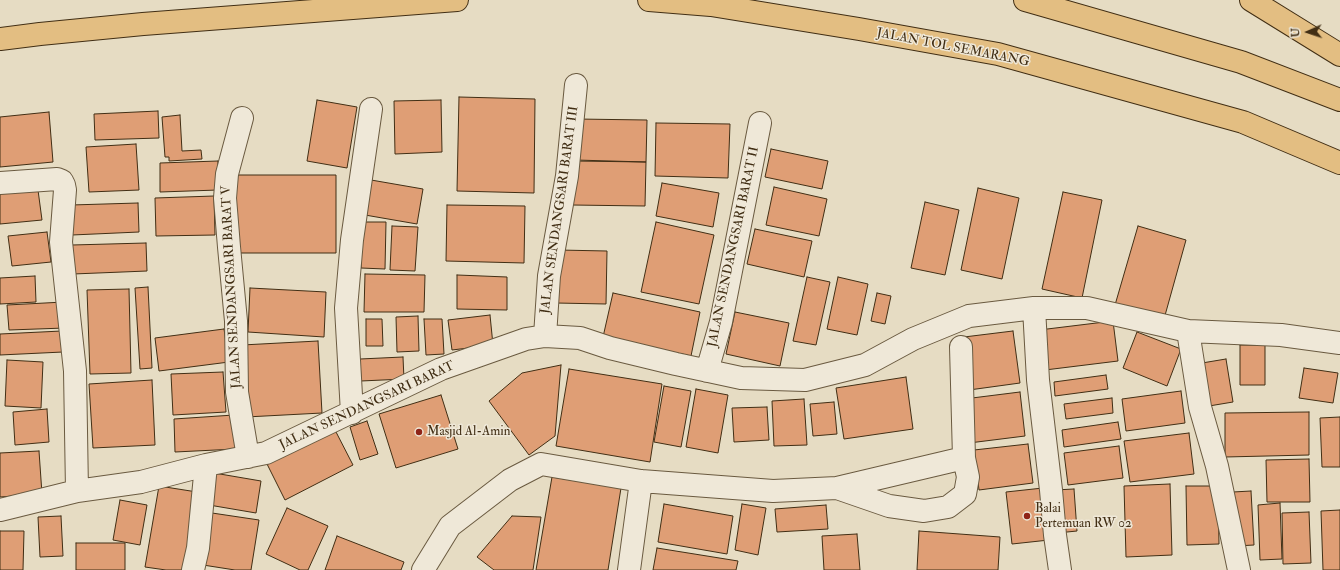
<!DOCTYPE html>
<html>
<head>
<meta charset="utf-8">
<style>
	body { margin:0 }
	#map { position:relative; width:1340px; height:570px; overflow:hidden; background:#e6dcc3; font-family:"IM FELL Double Pica",serif }
	canvas { display:block }
	.north { position:absolute; left:1288px; top:12px; width:40px; height:40px; -webkit-text-stroke:3px #efe8d8; paint-order:stroke; rotate:267deg; font-size:11px; font-weight:700; line-height:16px; text-align:center; color:#412e14 }
	.north::after { content:''; display:block; margin:auto; width:14px; height:18px; background:#412e14; clip-path:polygon(50% 0,100% 100%,50% 72%,0 100%) }
</style>
</head>
<body>
<div id="map">
<canvas width="1340" height="570"></canvas>
<div class="north">U</div>
</div>
<script>
const ctx = document.querySelector('canvas').getContext('2d');
ctx.lineJoin = 'round';
function fill(path, color) {
  ctx.fillStyle = color;
  ctx.fill(path, 'evenodd');
}
function poly(rows) {
  const path = new Path2D();
  for (const r of rows) {
    path.moveTo(r[0], r[1]);
    for (let i = 2; i < r.length; i += 2) path.lineTo(r[i], r[i + 1]);
  }
  return path;
}
function strokePath(path, color, width, dash) {
  ctx.strokeStyle = color;
  ctx.lineWidth = width;
  ctx.lineCap = dash ? 'butt' : 'round';
  ctx.setLineDash(dash || []);
  ctx.stroke(path);
}
function write(font, color, halo, rows, align = 'center') {
  ctx.font = font + ' "IM FELL Double Pica",serif';
  ctx.lineWidth = 3;
  ctx.setLineDash([]);
  ctx.textBaseline = 'middle';
  ctx.strokeStyle = halo;
  ctx.fillStyle = color;
  for (const [text, x, y, turn = 0] of rows) {
    ctx.save();
    ctx.translate(x, y);
    ctx.rotate((+turn || 0) * Math.PI / 180);
    ctx.textAlign = isNaN(turn) ? turn : align;
    if (halo) ctx.strokeText(text, 0, 0);
    ctx.fillText(text, 0, 0);
    ctx.restore();
  }
}
const building = poly([
	[459,97,535,99,534,193,457,191,459,97],
	[317,100,357,107,347,168,307,161,317,100],
	[441,100,442,152,395,154,394,101,441,100],
	[158,111,159,138,95,140,94,114,158,111],
	[49,112,53,162,0,167,0,117,49,112],
	[180,115,182,151,201,150,202,159,169,161,169,157,165,157,162,117,180,115],
	[576,119,647,120,646,162,575,160,576,119],
	[656,123,730,124,728,178,655,176,656,123],
	[136,144,139,190,89,192,86,147,136,144],
	[771,149,828,161,822,189,765,177,771,149],
	[218,161,218,190,160,192,160,163,218,161],
	[573,161,646,162,645,206,572,205,573,161],
	[233,175,336,175,336,253,233,253,233,175],
	[371,180,423,189,417,224,365,215,371,180],
	[662,183,719,193,713,227,656,216,662,183],
	[774,187,827,199,819,236,766,225,774,187],
	[978,188,1019,198,1002,279,961,270,978,188],
	[38,190,42,220,0,224,0,193,38,190],
	[1063,192,1102,200,1082,298,1042,289,1063,192],
	[214,196,215,235,156,236,155,198,214,196],
	[925,202,959,210,945,275,911,268,925,202],
	[138,203,139,232,72,235,71,205,138,203],
	[447,205,525,206,524,263,446,261,447,205],
	[362,222,386,222,385,269,361,268,362,222],
	[656,222,714,235,699,304,641,292,656,222],
	[392,226,418,227,415,271,390,270,392,226],
	[1138,226,1186,240,1164,319,1115,305,1138,226],
	[755,229,812,241,804,277,747,264,755,229],
	[47,232,51,262,12,266,8,236,47,232],
	[146,243,147,271,73,274,72,245,146,243],
	[558,250,607,251,606,304,556,303,558,250],
	[365,274,425,275,424,312,364,312,365,274],
	[457,275,507,277,507,310,457,309,457,275],
	[35,276,36,302,0,304,0,278,35,276],
	[807,277,830,282,816,345,793,341,807,277],
	[838,277,868,284,857,335,827,329,838,277],
	[148,287,152,368,140,369,135,288,148,287],
	[250,288,326,292,324,337,248,332,250,288],
	[129,289,131,373,90,374,87,290,129,289],
	[613,293,700,312,691,356,603,337,613,293],
	[877,293,891,296,885,324,871,321,877,293],
	[64,302,65,328,9,330,7,305,64,302],
	[735,312,789,323,780,366,726,354,735,312],
	[490,315,493,345,452,350,448,320,490,315],
	[418,316,419,351,397,352,396,317,418,316],
	[366,319,382,319,383,346,366,346,366,319],
	[424,319,442,319,444,354,426,355,424,319],
	[1113,321,1118,361,1045,370,1039,330,1113,321],
	[224,329,229,362,159,371,155,338,224,329],
	[62,331,63,352,0,355,0,334,62,331],
	[1013,331,1020,383,969,390,964,337,1013,331],
	[1137,332,1181,349,1167,386,1123,368,1137,332],
	[318,341,322,413,246,417,242,345,318,341],
	[1240,345,1265,345,1265,385,1240,385,1240,345],
	[403,357,404,379,361,381,360,359,403,357],
	[1226,359,1233,402,1203,407,1196,364,1226,359],
	[7,360,43,362,41,408,5,406,7,360],
	[561,365,555,436,529,455,489,401,522,373,561,365],
	[1304,368,1338,373,1333,403,1299,398,1304,368],
	[569,369,662,384,650,462,556,446,569,369],
	[223,372,226,412,173,415,171,374,223,372],
	[1106,375,1108,389,1055,396,1054,382,1106,375],
	[906,377,913,429,844,439,836,388,906,377],
	[152,380,155,445,93,448,89,384,152,380],
	[664,386,691,391,681,447,654,442,664,386],
	[696,389,728,395,718,453,686,447,696,389],
	[1181,391,1185,423,1126,431,1122,399,1181,391],
	[1020,392,1025,436,969,443,964,399,1020,392],
	[441,395,458,449,396,468,379,414,441,395],
	[1112,398,1113,413,1066,419,1064,404,1112,398],
	[804,399,807,445,774,446,772,401,804,399],
	[834,402,837,434,813,436,810,404,834,402],
	[767,407,769,440,734,442,732,408,767,407],
	[47,409,49,442,15,445,13,412,47,409],
	[1309,412,1309,455,1225,457,1225,413,1309,412],
	[234,415,236,449,175,452,174,419,234,415],
	[1340,417,1340,467,1322,467,1320,418,1340,417],
	[367,421,378,454,360,460,350,427,367,421],
	[1118,422,1121,439,1064,447,1062,430,1118,422],
	[335,430,353,465,285,500,267,464,335,430],
	[1189,433,1194,474,1130,482,1124,441,1189,433],
	[1028,444,1033,483,979,490,974,450,1028,444],
	[1119,446,1123,478,1068,485,1064,453,1119,446],
	[39,451,42,494,0,497,0,453,39,451],
	[1309,459,1310,502,1267,502,1266,460,1309,459],
	[214,473,261,481,256,513,209,505,214,473],
	[552,477,621,488,608,570,536,570,552,477],
	[1170,484,1172,555,1126,557,1124,486,1170,484],
	[159,486,197,492,185,570,166,570,145,567,159,486],
	[1186,486,1218,486,1219,544,1187,545,1186,486],
	[1043,488,1049,540,1012,544,1006,492,1043,488],
	[1074,489,1077,531,1057,533,1055,490,1074,489],
	[1251,491,1254,545,1236,546,1233,492,1251,491],
	[120,500,147,505,140,545,113,540,120,500],
	[1280,503,1282,559,1260,560,1258,505,1280,503],
	[664,504,733,516,727,554,658,542,664,504],
	[742,504,766,508,758,555,735,550,742,504],
	[826,505,828,529,777,532,775,509,826,505],
	[287,508,328,526,308,570,300,570,266,554,287,508],
	[1340,510,1340,570,1323,570,1321,511,1340,510],
	[1309,512,1311,563,1283,564,1282,513,1309,512],
	[212,513,259,520,251,570,235,570,203,565,212,513],
	[61,516,63,556,40,557,38,517,61,516],
	[512,516,541,517,533,570,494,570,477,557,512,516],
	[0,531,24,531,23,570,0,570,0,531],
	[919,531,1000,537,998,570,917,570,919,531],
	[857,534,860,570,824,570,822,536,857,534],
	[337,536,404,562,401,570,325,570,337,536],
	[76,543,125,543,125,570,76,570,76,543],
	[657,548,738,561,736,570,653,570,657,548]
]);
fill(building, '#df9e75');
strokePath(building, '#412e14', 1);
const minor = poly([
	[242,118,227,174,225,198,229,247,236,321,237,392,248,457],
	[0,183,57,179,62,181,64,185,65,190,61,242,75,371,77,491],
	[1034,308,1038,380,1051,490,1055,535,1060,570],
	[1188,331,1200,407,1217,466,1239,570],
	[545,336,549,276,567,176,576,85],
	[707,371,721,322,760,123],
	[352,413,346,308,352,240,371,109],
	[837,488,889,506,924,511,948,507,965,494,968,477,964,458],
	[0,510,77,491,141,482,206,465,266,453,441,369,526,339,545,336,580,338,610,348,676,364,741,378,805,380,865,365,913,339,969,316,1034,308,1087,308,1188,331,1281,335,1340,343],
	[193,570,198,548,206,465],
	[423,570,450,526,510,480,541,464,641,481,773,491,837,488,964,458,961,347],
	[629,570,641,481]
]);
const motorway = poly([
	[649,0,711,5,859,29,998,54,1243,122,1340,163],
	[1025,0,1241,62,1340,100],
	[1251,0,1340,55],
	[0,39,40,34,143,24,457,0]
]);
strokePath(minor, '#6a5a40', 24);
strokePath(motorway, '#412e14', 24);
strokePath(minor, '#efe8d8', 22);
strokePath(motorway, '#e3be82', 22);
for (const [x, y, r, color] of [
	[419,432,4,"#8f2418"],
	[1027,516,4,"#8f2418"]
]) {
  const dot = new Path2D();
  dot.arc(x, y, r, 0, 2 * Math.PI);
  ctx.fillStyle = color;
  ctx.fill(dot);
  strokePath(dot, '#efe8d8', 1.5);
}
write('13px', '#412e14', '#efe8d8', [
	["JALAN TOL SEMARANG",953,48,11],
	["JALAN SENDANGSARI BARAT III",560,210,-82],
	["JALAN SENDANGSARI BARAT II",734,247,-78],
	["JALAN SENDANGSARI BARAT V",232,287,-93],
	["JALAN SENDANGSARI BARAT",367,406,-25]
]);
write('13px', '#412e14', '#efe8d8', [
	["Masjid Al-Amin",427,432],
	["Balai",1035,509],
	["Pertemuan RW 02",1035,524]
], 'left');
</script>
</body>
</html>
